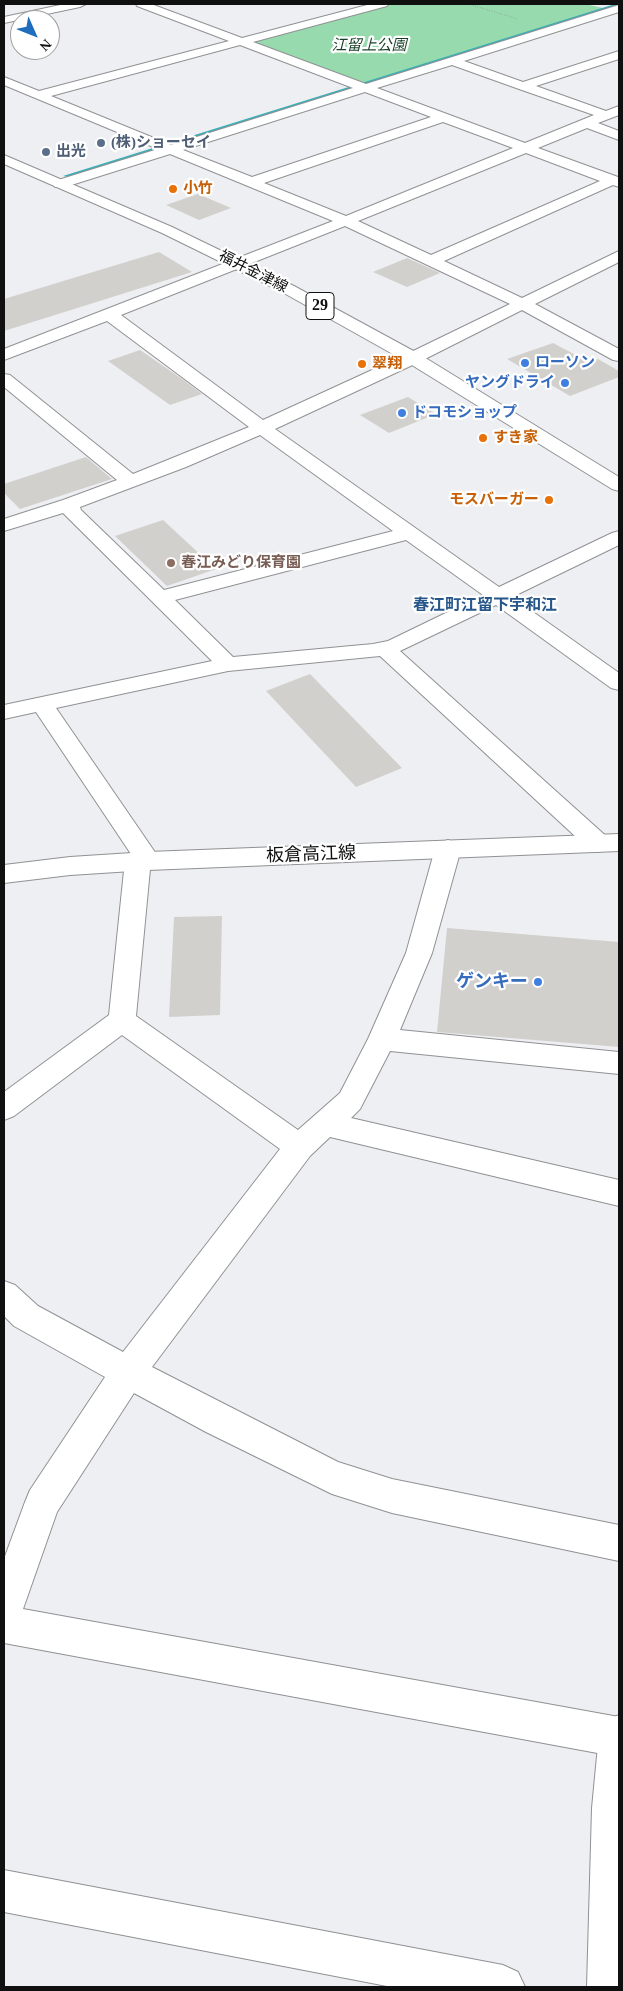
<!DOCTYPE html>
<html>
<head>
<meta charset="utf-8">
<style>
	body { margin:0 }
	#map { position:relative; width:623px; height:1991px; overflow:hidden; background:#eeeff2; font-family:"Times New Roman",serif }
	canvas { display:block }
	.frame { position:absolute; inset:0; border:5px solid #101011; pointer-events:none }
	.north { position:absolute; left:10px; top:10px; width:50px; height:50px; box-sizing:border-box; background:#fff; border:1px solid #9f9fa0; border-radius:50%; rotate:134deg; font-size:14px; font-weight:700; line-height:20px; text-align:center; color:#101011 }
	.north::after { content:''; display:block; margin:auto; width:18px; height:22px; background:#1f6ebd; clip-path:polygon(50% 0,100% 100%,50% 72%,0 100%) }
</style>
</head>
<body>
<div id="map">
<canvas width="623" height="1991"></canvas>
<div class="frame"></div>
<div class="north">N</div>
</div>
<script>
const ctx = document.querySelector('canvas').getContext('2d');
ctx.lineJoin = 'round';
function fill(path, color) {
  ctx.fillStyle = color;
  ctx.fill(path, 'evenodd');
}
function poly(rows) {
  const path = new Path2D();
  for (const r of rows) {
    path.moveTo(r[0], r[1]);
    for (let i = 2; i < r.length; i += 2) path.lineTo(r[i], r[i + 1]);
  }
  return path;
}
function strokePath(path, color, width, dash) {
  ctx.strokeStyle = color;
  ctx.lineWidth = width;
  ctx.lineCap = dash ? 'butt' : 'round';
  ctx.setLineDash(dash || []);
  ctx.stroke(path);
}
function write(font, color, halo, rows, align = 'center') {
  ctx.font = font + ' "Times New Roman","Noto Sans JP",serif';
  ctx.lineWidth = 4.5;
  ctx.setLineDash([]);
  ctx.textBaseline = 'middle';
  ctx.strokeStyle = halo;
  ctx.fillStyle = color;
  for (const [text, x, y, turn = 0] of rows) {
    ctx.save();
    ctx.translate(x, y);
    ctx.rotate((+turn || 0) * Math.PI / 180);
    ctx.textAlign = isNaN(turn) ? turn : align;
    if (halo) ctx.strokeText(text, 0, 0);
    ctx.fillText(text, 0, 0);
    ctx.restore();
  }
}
fill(poly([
	[383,4,585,4,612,10,364,87,243,41]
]), '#96daad');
fill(poly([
	[615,4,619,5,68,177,63,176,615,4]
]), '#37b0b7');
fill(poly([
	[198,194,231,208,199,220,166,205],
	[159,252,192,272,4,331,4,299],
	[407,258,436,271,440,273,407,287,373,272],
	[553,343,589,362,598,359,619,371,619,377,570,396,507,359],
	[140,350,185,381,202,394,170,405,108,361],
	[408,397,436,414,389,433,360,415],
	[86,457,112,479,20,509,4,493,4,484],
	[163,520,216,569,167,586,115,536],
	[310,674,402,768,356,787,266,691],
	[222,916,220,1015,169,1017,174,917],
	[447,928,619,942,619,1047,437,1032]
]), '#d2d0cd');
const minor = poly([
	[136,4,151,4,242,38,371,4,388,4,387,6,253,42,366,84,619,5,619,12,464,61,523,82,619,51,619,59,536,86,606,111,619,106,619,115,598,123,619,131,619,140,587,128,538,148,618,177,619,187,613,185,444,261,522,298,619,251,619,262,535,304,619,349,619,361,613,360,522,310,419,362,275,429,499,587,612,533,619,531,619,545,512,597,619,673,619,690,611,688,496,605,400,651,607,837,611,843,607,849,598,852,589,849,380,656,228,671,56,708,161,861,157,867,150,869,136,1016,298,1130,340,1093,368,1039,406,953,435,849,439,843,448,840,457,843,461,849,432,953,400,1030,619,1052,619,1074,390,1051,360,1109,351,1118,619,1180,619,1206,330,1137,310,1156,152,1367,338,1462,392,1479,619,1525,619,1561,392,1513,332,1494,206,1432,134,1393,57,1512,23,1609,619,1717,619,1757,4,1643,4,1559,25,1502,30,1490,105,1377,14,1326,4,1316,4,1281,15,1285,38,1306,123,1352,280,1149,122,1035,14,1116,4,1120,4,1092,109,1015,125,861,131,854,36,712,4,719,4,705,212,661,63,513,4,531,4,519,63,500,117,480,4,387,4,374,10,375,133,474,249,427,107,321,4,360,4,349,333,221,170,154,65,187,55,187,53,184,55,181,158,149,4,85,4,77,39,91,229,41,137,6,136,4],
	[240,45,353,88,171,145,51,96,240,45],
	[452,65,519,89,594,115,525,143,377,88,452,65],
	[365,92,431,117,252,177,183,150,365,92],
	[443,122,513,148,346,216,264,183,443,122],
	[526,153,600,181,431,255,358,221,526,153],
	[345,226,510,304,407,354,263,420,121,315,345,226],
	[260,435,393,531,164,590,81,510,80,507,186,467,260,435],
	[406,540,483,595,388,641,373,644,233,657,175,600,406,540],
	[4,1870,503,1965,518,1972,525,1987,392,1987,4,1912,4,1870]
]);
const tertiary = poly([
	[65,4,86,4,80,7,4,23,4,17,65,4],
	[619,1715,619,1987,587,1987,592,1808,599,1735,605,1721,619,1715]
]);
const secondary = poly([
	[619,834,619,851,148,870,70,875,4,883,4,865,70,857,148,852,619,834]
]);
const primary = poly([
	[4,155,172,227,294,286,419,354,619,477,619,491,612,489,407,362,282,292,162,233,4,164,4,155]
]);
strokePath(minor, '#909194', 2);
strokePath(tertiary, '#909194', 2);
strokePath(secondary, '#909194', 2);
strokePath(primary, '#909194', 2);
strokePath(poly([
	[468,4,518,19]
]), '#858587', 1, [0.5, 2]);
fill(minor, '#fff');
fill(tertiary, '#fff');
fill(secondary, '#fff');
fill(primary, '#fff');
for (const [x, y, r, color] of [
	[101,143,5,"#5c6f8a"],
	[46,152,5,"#5c6f8a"],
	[173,189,5,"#e8710a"],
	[525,363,5,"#3f7fe0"],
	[362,364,5,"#e8710a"],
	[565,383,5,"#3f7fe0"],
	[402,413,5,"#3f7fe0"],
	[483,438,5,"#e8710a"],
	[549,500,5,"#e8710a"],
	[171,563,5,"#8d6e63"],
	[538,982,5,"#3f7fe0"]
]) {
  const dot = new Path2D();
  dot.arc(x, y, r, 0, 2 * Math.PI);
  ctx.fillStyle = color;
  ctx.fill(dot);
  strokePath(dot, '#fff', 2);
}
write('italic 15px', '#153f26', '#fff', [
	["江留上公園",369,46]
]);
write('bold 15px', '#4e5e75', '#fff', [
	["(株)ショーセイ",111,143],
	["出光",56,152]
], 'left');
write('bold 15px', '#c56008', '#fff', [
	["小竹",183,189],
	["翠翔",372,364],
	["すき家",493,438],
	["モスバーガー",539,500,"right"]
], 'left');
write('15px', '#101011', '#fff', [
	["福井金津線",253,272,27]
]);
write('bold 15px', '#366cbe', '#fff', [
	["ローソン",535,363],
	["ヤングドライ",555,383,"right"],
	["ドコモショップ",412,413]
], 'left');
write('bold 15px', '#785e54', '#fff', [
	["春江みどり保育園",181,563]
], 'left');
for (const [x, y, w] of [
	[320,306,28]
]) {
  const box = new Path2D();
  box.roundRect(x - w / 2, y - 13.5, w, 27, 4);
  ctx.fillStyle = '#fff';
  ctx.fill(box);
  strokePath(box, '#101011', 1);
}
write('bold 16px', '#101011', null, [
	["29",320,306]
]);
write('bold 16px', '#27578a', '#fff', [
	["春江町江留下宇和江",485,606]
]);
write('18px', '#101011', '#fff', [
	["板倉高江線",311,855,-2]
]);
write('bold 18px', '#366cbe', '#fff', [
	["ゲンキー",528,982]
], 'right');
</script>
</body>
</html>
